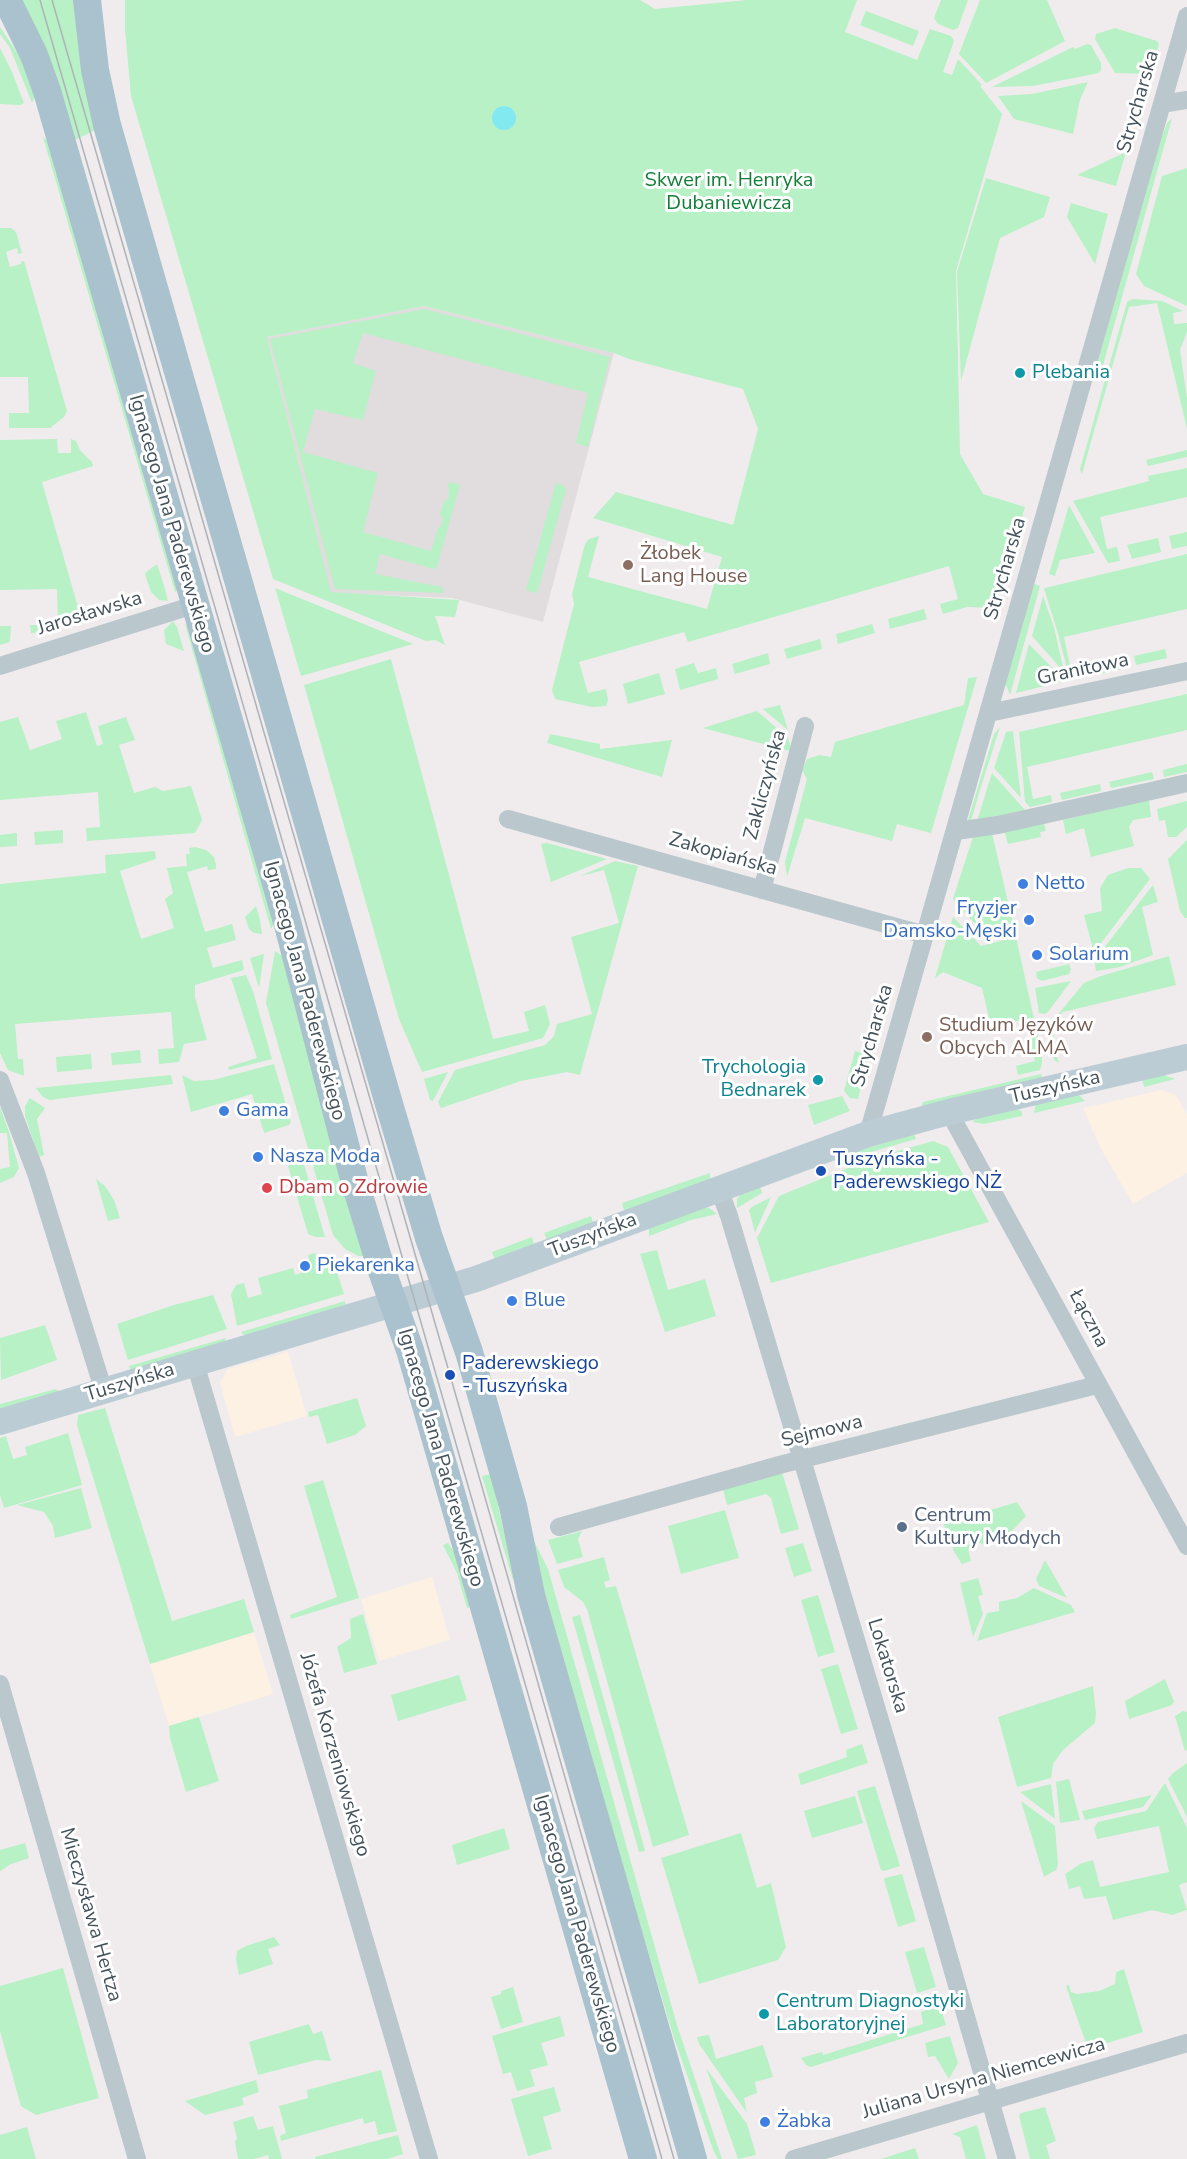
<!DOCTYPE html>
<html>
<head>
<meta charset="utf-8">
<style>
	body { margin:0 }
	canvas { display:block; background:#f0eced }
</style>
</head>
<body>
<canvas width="1187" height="2159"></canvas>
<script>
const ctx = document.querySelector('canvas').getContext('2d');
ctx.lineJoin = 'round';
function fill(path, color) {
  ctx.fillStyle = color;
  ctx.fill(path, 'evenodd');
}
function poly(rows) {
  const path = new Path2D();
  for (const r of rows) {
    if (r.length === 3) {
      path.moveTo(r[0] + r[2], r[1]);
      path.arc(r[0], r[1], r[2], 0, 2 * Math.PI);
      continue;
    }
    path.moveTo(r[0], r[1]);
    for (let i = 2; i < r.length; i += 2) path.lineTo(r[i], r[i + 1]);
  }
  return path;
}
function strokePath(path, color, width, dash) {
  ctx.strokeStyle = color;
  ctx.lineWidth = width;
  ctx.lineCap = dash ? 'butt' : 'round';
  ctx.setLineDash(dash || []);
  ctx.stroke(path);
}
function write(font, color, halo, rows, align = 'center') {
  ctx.font = font + ' "Nunito Sans",sans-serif';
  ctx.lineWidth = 6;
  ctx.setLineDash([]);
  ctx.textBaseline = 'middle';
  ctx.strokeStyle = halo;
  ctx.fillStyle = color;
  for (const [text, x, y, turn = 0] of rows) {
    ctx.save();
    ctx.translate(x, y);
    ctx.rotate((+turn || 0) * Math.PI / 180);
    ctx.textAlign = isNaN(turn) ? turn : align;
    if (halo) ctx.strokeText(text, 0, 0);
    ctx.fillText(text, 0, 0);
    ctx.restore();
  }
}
fill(poly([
	[1162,1090,1176,1095,1187,1114,1187,1173,1133,1204,1101,1149,1083,1108],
	[288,1352,307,1416,235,1437,220,1382,228,1369],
	[432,1577,450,1640,379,1661,361,1599],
	[254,1632,273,1694,169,1726,150,1664]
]), '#fcf1e3');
fill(poly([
	[424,306,614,353,543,622,452,598,331,593,267,337]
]), '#e1dddf');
fill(poly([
	[21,0,76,0,95,130,75,140],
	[125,0,640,0,655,9,747,0,857,0,845,32,917,60,930,29,951,36,954,41,943,72,952,75,958,59,982,85,980,86,1002,114,956,271,960,454,983,494,1025,507,995,608,967,607,943,614,940,604,958,599,949,566,688,642,684,632,579,662,588,693,606,689,608,700,606,706,592,707,555,699,552,690,574,604,572,594,585,544,589,539,599,536,588,577,707,609,722,557,593,518,616,492,733,525,758,429,743,389,629,359,614,353,424,306,267,337,331,592,459,600,455,617,435,616,445,645,435,640,426,641,273,579,131,96,125,29],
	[941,0,968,0,958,28,953,30,938,24,934,18],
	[980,0,1047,0,1065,41,986,83,959,54],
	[866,11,919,31,913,46,860,25],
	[0,27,20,57,35,97,32,103,10,48,0,34],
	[1115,28,1157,41,1159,44,1150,74,1115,73,1095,39,1096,34],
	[1087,44,1091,45,1101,63,1101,70,1099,73,1033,86,992,87,1073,47,1075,49],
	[0,48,12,72,24,103,20,105,0,104],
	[1088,82,1080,100,1073,134,1014,119,998,96,1032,94],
	[1172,118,1103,365,1097,364,1156,153,1167,123],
	[43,137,48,141,178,590,175,592],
	[1126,152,1116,186,1077,175],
	[1187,168,1187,306,1144,286,1136,274,1162,176],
	[986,178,1050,197,1044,217,1000,238,961,381,957,272],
	[1071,203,1108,214,1095,264,1067,217],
	[0,228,11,228,16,232,22,253,18,254,17,248,6,252,10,267,21,264,21,262,24,261,67,411,64,417,50,428,9,428,9,413,29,413,28,377,0,377],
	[1133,299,1162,301,1183,311,1173,313,1174,324,1187,323,1187,332,1180,350,1187,398,1187,429,1157,303,1129,307,1082,474,1080,469,1127,302],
	[424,309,610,357,588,447,576,443,588,393,363,333,353,363,376,371,363,420,315,409,303,452,378,473,363,532,431,551,438,528,441,526,443,519,440,514,444,501,448,499,449,493,448,484,451,482,460,485,437,567,434,569,380,554,375,574,442,587,444,593,335,589,270,339],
	[57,439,58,453,71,453,71,439,76,441,80,450,92,462,93,466,42,482,82,621,43,632,31,633,30,625,58,625,57,589,0,590,0,440],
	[1187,450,1187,457,1148,466,1146,460],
	[1187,468,1187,497,1100,517,1107,549,1117,547,1120,561,1108,563,1073,501,1149,481,1148,476],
	[556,483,563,485,566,490,537,593,526,590],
	[1069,505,1095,553,1060,560,1055,576,1049,574],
	[1187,532,1187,546,1172,549,1169,536],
	[1158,538,1161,552,1132,559,1127,545],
	[1187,554,1187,609,1064,637,1071,670,1082,667,1084,676,1070,680,1057,630,1044,589,1045,588],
	[157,564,165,589,168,601,159,600,151,592,147,580,145,573],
	[1034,584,1040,586,1010,695,1005,683],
	[275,588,413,644,301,676],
	[1043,596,1054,627,1064,672,1032,636],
	[924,609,927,619,890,629,888,619],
	[173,621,177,627,184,651,166,644,164,630],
	[185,624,189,626,274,924,271,929],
	[872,624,875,633,838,644,836,634],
	[0,626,11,626,10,642,0,645],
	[820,639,822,649,787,659,784,649],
	[1029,644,1065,681,1016,693],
	[1165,649,1167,658,1136,665,1134,656],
	[768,653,770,664,735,674,732,664],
	[1123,658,1126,668,1095,675,1093,665],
	[391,659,493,1039,529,1031,524,1012,545,1005,550,1024,543,1038,422,1072,399,1019,304,685],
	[694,663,698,673,716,668,718,679,680,690,675,669],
	[659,673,665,694,628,704,623,684],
	[977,677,931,833,897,824,892,841,805,818,787,877,785,862,807,779,802,770,807,759,819,755,831,757,835,742,964,705,968,678],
	[1187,694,1187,730,1027,767,1033,799,1051,795,1052,802,1030,807,1025,802,1019,732],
	[780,705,788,730,763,709],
	[757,711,788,738,791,747,790,751,703,728],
	[86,712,97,746,103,744,98,726,126,717,135,740,119,745,134,793,155,787,163,791,191,786,202,820,195,833,87,841,86,828,100,827,98,792,0,800,0,722,18,717,30,750,62,739,56,721],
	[1000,727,980,790,971,821,968,820,994,734],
	[1013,731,1021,798,994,768,1006,732],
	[550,734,600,744,600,749,672,740,662,777,547,743],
	[1187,764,1187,772,1164,777,1163,770],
	[1152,772,1154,779,1111,788,1109,782],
	[992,773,1025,810,977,821],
	[1100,784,1101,791,1062,800,1060,793],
	[1144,801,1149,801,1151,817,1133,820,1129,827,1134,846,1091,857,1084,828,1066,834,1063,820],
	[1187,801,1187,827,1176,837,1168,837,1165,820,1159,821,1157,809],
	[1043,820,1046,831,1040,832,1041,837,1008,844,1004,829],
	[63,830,63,843,35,845,34,832],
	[17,833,17,846,0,847,0,835],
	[992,833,1014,928,983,933,953,899,973,837],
	[1187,840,1187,918,1185,918,1180,911,1168,859],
	[547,843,607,859,551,882,541,844],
	[195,847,206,850,214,857,216,865,216,869,208,870,207,866,187,872,205,932,232,924,236,940,207,948,213,968,242,960,244,970,195,985,195,997,207,1040,184,1044,179,1062,159,1064,158,1049,174,1048,171,1012,15,1024,18,1059,23,1059,24,1076,8,1070,0,1053,0,884,106,873,105,855,155,851,156,859,120,871,141,939,174,928,165,899,173,893,167,868,187,866,186,854,190,854,189,848],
	[615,861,638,866,580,1075,567,1072,521,1081,441,1108,438,1102,455,1070,545,1045,554,1036,557,1024,592,1014,571,937,619,923,604,870,580,876],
	[1128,868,1141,868,1150,879,1095,951,1093,949,1084,915,1102,911,1100,888,1108,875],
	[1153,885,1158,902,1142,907,1153,955,1120,967,1096,971,1095,964,1096,958],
	[256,906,260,920,262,934,254,933,249,929,245,917],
	[953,917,981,946,1016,937,1042,1055,1042,1063,1040,1070,1018,1075,1016,1066,1035,1061,1025,1019,991,1027,982,988,943,972,935,978],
	[275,951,284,957,365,1256,358,1256,345,1249,333,1235,266,1003],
	[264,954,259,988,250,958],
	[1169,956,1176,985,1063,1012,1051,1024,1055,1041,1054,1049,1059,1063,1054,1060,1046,1030,1051,1023,1084,983,1101,976],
	[1069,964,1071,969,1069,974,1042,981,1037,978,1036,972],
	[246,975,253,991,272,1059,229,1070,228,1067,257,1058,231,978],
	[1071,981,1048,1012,1045,1014,1039,1013,1035,988],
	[140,1050,141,1063,112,1065,111,1053],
	[855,1051,869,1055,858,1099,850,1098,844,1091],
	[91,1054,92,1069,57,1072,56,1057],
	[274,1064,291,1122,289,1125,264,1133,252,1094,191,1112,182,1075,194,1081,213,1080],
	[448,1072,433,1101,430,1100,424,1079],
	[1041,1074,1043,1080,921,1108,923,1102],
	[171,1075,173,1084,50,1100,43,1097,36,1088],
	[1164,1075,1175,1079,1144,1087,1142,1079],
	[1078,1094,1085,1101,1034,1113,1036,1103],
	[842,1096,850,1111,814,1125,808,1105],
	[30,1098,45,1108,37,1119,44,1155,39,1157,25,1116,25,1106],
	[0,1107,8,1129,19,1168,14,1177,0,1183,0,1169,10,1167,7,1133,0,1133],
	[1017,1108,1022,1112,1022,1116,984,1124,972,1122,980,1116],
	[914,1134,916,1139,864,1154,849,1153],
	[933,1141,948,1147,989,1222,771,1283,757,1238,779,1196,870,1159],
	[302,1161,303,1161,325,1237,316,1237,308,1234,288,1166],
	[710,1173,710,1182,630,1212,624,1210,622,1203],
	[96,1179,105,1186,114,1200,120,1218,108,1221],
	[760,1186,762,1193,737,1208,737,1199,740,1195],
	[771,1197,755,1233,749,1210,752,1207],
	[704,1207,709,1208,717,1214,691,1220,649,1236,649,1226],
	[591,1216,593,1222,591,1226,548,1242,544,1233],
	[532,1237,534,1244,533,1247,496,1262,492,1252],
	[657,1250,668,1290,705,1279,716,1316,665,1332,640,1254],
	[315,1253,336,1269,344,1294,237,1326,231,1294,236,1285,244,1283,248,1298,262,1294,258,1278,293,1268,295,1275,311,1269,308,1255],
	[213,1295,227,1329,128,1360,117,1324,174,1305],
	[345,1301,346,1306,246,1337,241,1332],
	[45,1325,57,1360,1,1380,0,1338],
	[226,1338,224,1343,131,1372,129,1366],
	[56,1389,61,1393,0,1410,0,1404],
	[357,1398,366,1426,355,1435,327,1444,318,1415,309,1417,308,1412],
	[105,1408,172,1621,244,1599,254,1632,150,1664,77,1425,78,1415],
	[68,1433,82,1485,4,1508,0,1495,0,1438,6,1436,13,1459,27,1455,25,1447],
	[782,1472,799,1529,781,1534,771,1498,766,1494,727,1505,723,1489],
	[491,1474,514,1577,513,1580,482,1476],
	[323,1480,359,1598,291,1619,290,1615,337,1597,304,1486],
	[81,1488,92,1528,55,1538,53,1526,44,1512,17,1505],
	[1017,1502,1026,1516,1012,1531,984,1545,945,1528,944,1524],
	[725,1510,739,1558,681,1574,668,1526],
	[582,1531,578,1539,583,1557,557,1564,548,1540],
	[949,1535,976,1548,968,1549,971,1561,962,1564,954,1552],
	[534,1541,548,1569,677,2025,722,2159,718,2159,714,2152,674,2038,636,1912,538,1569],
	[448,1543,456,1555,471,1607,467,1608,457,1573,443,1545],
	[803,1543,812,1571,794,1577,785,1548],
	[604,1557,610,1580,604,1582,606,1588,616,1586,689,1835,653,1847,587,1609,583,1602,564,1587,558,1570],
	[1045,1560,1067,1598,1039,1586,1036,1579],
	[978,1578,983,1595,978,1596,983,1614,973,1637,960,1583],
	[1034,1588,1071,1605,1075,1612,977,1641,987,1613,999,1611,999,1602,1017,1598],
	[818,1595,835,1652,818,1657,801,1600],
	[363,1614,377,1664,344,1673,337,1647,351,1638,350,1619],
	[580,1615,613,1732,645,1851,639,1852,572,1617],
	[838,1664,858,1729,841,1734,821,1669],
	[459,1675,467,1700,398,1721,391,1695],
	[1165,1679,1174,1702,1172,1705,1129,1719,1125,1701],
	[1093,1686,1096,1714,1095,1723,1063,1750,1053,1764,1051,1778,1017,1787,998,1717],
	[1183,1711,1187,1712,1187,1750,1185,1751,1175,1716],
	[199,1717,219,1781,186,1792,170,1738,169,1726],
	[862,1744,868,1763,801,1785,798,1774,847,1757,846,1750],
	[1187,1763,1187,1817,1168,1779,1172,1774],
	[1069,1779,1080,1820,1060,1823,1056,1782],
	[1165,1783,1187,1828,1187,1882,1179,1885,1187,1910,1172,1915,1152,1910,1113,1920,1106,1896,1084,1899,1080,1886,1069,1889,1065,1874,1080,1864,1093,1860,1100,1887,1169,1872,1159,1826,1097,1839,1094,1828,1098,1822,1146,1811],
	[1051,1784,1055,1819,1020,1792],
	[875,1786,900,1866,884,1871,881,1870,857,1791],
	[1152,1795,1143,1807,1085,1820,1082,1811],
	[855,1796,863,1823,812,1838,804,1811],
	[1021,1801,1055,1826,1058,1865,1056,1870,1044,1877],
	[504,1828,510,1849,457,1865,452,1845],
	[741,1833,757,1888,771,1883,786,1947,778,1960,699,1984,661,1858],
	[25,1843,29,1858,11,1864,0,1871,0,1850],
	[902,1874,916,1921,898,1927,884,1880,885,1878],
	[274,1937,280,1945,268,1949,273,1964,239,1975,236,1960,237,1951,246,1946],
	[924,1947,936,1987,917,1993,905,1952],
	[63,1968,99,2098,36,2115,21,2106,0,2031,0,1986],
	[1124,1969,1143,2032,1088,2049,1066,1986,1069,1985,1071,1992,1077,1994,1099,1991,1115,1984,1116,1972],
	[513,1987,523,2022,501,2029,491,1997,501,1994,501,1991],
	[940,2005,946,2025,811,2067,806,2065,801,2058,822,2052,823,2055,923,2024,921,2012],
	[560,2016,565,2036,541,2043,548,2065,530,2070,535,2086,517,2091,511,2072,503,2074,492,2036],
	[309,2024,313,2034,322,2031,331,2061,316,2060,258,2075,249,2042],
	[709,2035,716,2059,763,2045,773,2077,755,2082,757,2093,744,2098,747,2113,699,2044,697,2037],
	[950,2036,958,2063,949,2079,935,2056,928,2057,925,2043],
	[706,2068,747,2124,756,2155,738,2159],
	[381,2070,397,2131,378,2135,375,2121,364,2124,363,2118,281,2141,280,2136,286,2133,279,2106,308,2098,307,2090],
	[256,2080,259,2092,242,2098,244,2105,205,2115,185,2101],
	[554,2087,561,2111,543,2117,552,2149,528,2156,511,2099],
	[1045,2107,1056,2141,1046,2145,1050,2159,1030,2159,1019,2116,1021,2113],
	[253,2116,258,2130,273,2126,282,2159,269,2159,268,2155,254,2159,238,2159,235,2142,237,2138,233,2122],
	[977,2125,986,2159,966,2159,960,2137,952,2134],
	[27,2127,36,2159,0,2159,0,2135],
	[398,2135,403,2154,387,2159,315,2159,315,2157],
	[915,2148,919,2159,881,2159]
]), '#b7f1c5');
fill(poly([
	[504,118,12]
]), '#82e9f0');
strokePath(poly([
	[1162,104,1187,100],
	[0,666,194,605],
	[989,713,1187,671],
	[508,819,925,935],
	[956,831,998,825,1187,783],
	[762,890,805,726],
	[0,1080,36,1173,104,1392],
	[949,1112,1187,1546],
	[868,1134,1187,16],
	[719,1189,729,1216,895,1770,1007,2159],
	[195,1363,429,2159],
	[559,1527,783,1464,1097,1385],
	[0,1684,137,2159],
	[794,2159,1187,2043]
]), '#bac7cd', 18);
strokePath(poly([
	[0,1422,476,1279,868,1134,949,1112,1187,1057]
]), '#bcccd5', 26);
strokePath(poly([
	[7,0,34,55,47,91,288,925,354,1179,382,1271,410,1350,643,2159],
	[87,0,95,70,107,125,389,1104,429,1238,469,1352,513,1506,531,1595,693,2159]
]), '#aac1ce', 28);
strokePath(poly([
	[40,0,662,2159],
	[52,0,450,1375,674,2159]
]), '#aeb3b8', 1.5);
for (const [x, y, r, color] of [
	[1020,373,6,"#0f9aa8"],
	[628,565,6,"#8d6e63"],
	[1023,884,6,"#3f7fe0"],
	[1029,920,6,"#3f7fe0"],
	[1037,955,6,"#3f7fe0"],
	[927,1037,6,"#8d6e63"],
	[818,1080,6,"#0f9aa8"],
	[224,1111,6,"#3f7fe0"],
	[258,1157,6,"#3f7fe0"],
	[821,1171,6,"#1a4fb4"],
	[267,1188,6,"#e0444e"],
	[305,1266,6,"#3f7fe0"],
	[512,1301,6,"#3f7fe0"],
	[450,1375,6,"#1a4fb4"],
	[902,1527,6,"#5c6f8a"],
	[764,2014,6,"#0f9aa8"],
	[765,2122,6,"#3f7fe0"]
]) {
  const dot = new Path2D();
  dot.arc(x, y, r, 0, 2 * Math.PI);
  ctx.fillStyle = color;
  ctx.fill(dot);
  strokePath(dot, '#fff', 2);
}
write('20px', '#44535b', '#fff', [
	["Strycharska",1139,102,-74],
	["Ignacego Jana Paderewskiego",171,524,74],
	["Strycharska",1006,569,-74],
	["Jarosławska",90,614,-17],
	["Granitowa",1083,670,-12],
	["Zakliczyńska",766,785,-75],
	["Zakopiańska",723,855,16],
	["Ignacego Jana Paderewskiego",304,991,75],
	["Strycharska",873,1036,-74],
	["Tuszyńska",1055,1088,-13],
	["Tuszyńska",593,1236,-21],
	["Łączna",1088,1319,62],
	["Tuszyńska",130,1383,-17],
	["Sejmowa",822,1432,-14],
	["Ignacego Jana Paderewskiego",440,1458,74],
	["Lokatorska",887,1666,73],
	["Józefa Korzeniowskiego",334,1755,74],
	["Mieczysława Hertza",90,1915,74],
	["Ignacego Jana Paderewskiego",576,1924,74],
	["Juliana Ursyna Niemcewicza",984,2079,-16]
]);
write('20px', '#127f38', '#fff', [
	["Skwer im. Henryka",729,181],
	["Dubaniewicza",729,204]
]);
write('20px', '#0d838f', '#fff', [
	["Plebania",1032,373],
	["Trychologia",806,1068,"right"],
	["Bednarek",806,1091,"right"],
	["Centrum Diagnostyki",776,2002],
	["Laboratoryjnej",776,2025]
], 'left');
write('20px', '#785e54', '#fff', [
	["Żłobek",640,554],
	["Lang House",640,577],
	["Studium Języków",939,1026],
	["Obcych ALMA",939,1049]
], 'left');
write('20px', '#366cbe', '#fff', [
	["Netto",1035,884],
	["Fryzjer",1017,909,"right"],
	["Damsko-Męski",1017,932,"right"],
	["Solarium",1049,955],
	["Gama",236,1111],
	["Nasza Moda",270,1157],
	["Piekarenka",317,1266],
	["Blue",524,1301],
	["Żabka",777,2122]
], 'left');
write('20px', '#164399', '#fff', [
	["Tuszyńska -",833,1160],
	["Paderewskiego NŻ",833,1183],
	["Paderewskiego",462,1364],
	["- Tuszyńska",462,1387]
], 'left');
write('20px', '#be3a42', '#fff', [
	["Dbam o Zdrowie",279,1188]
], 'left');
write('20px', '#4e5e75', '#fff', [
	["Centrum",914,1516],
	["Kultury Młodych",914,1539]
], 'left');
</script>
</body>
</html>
